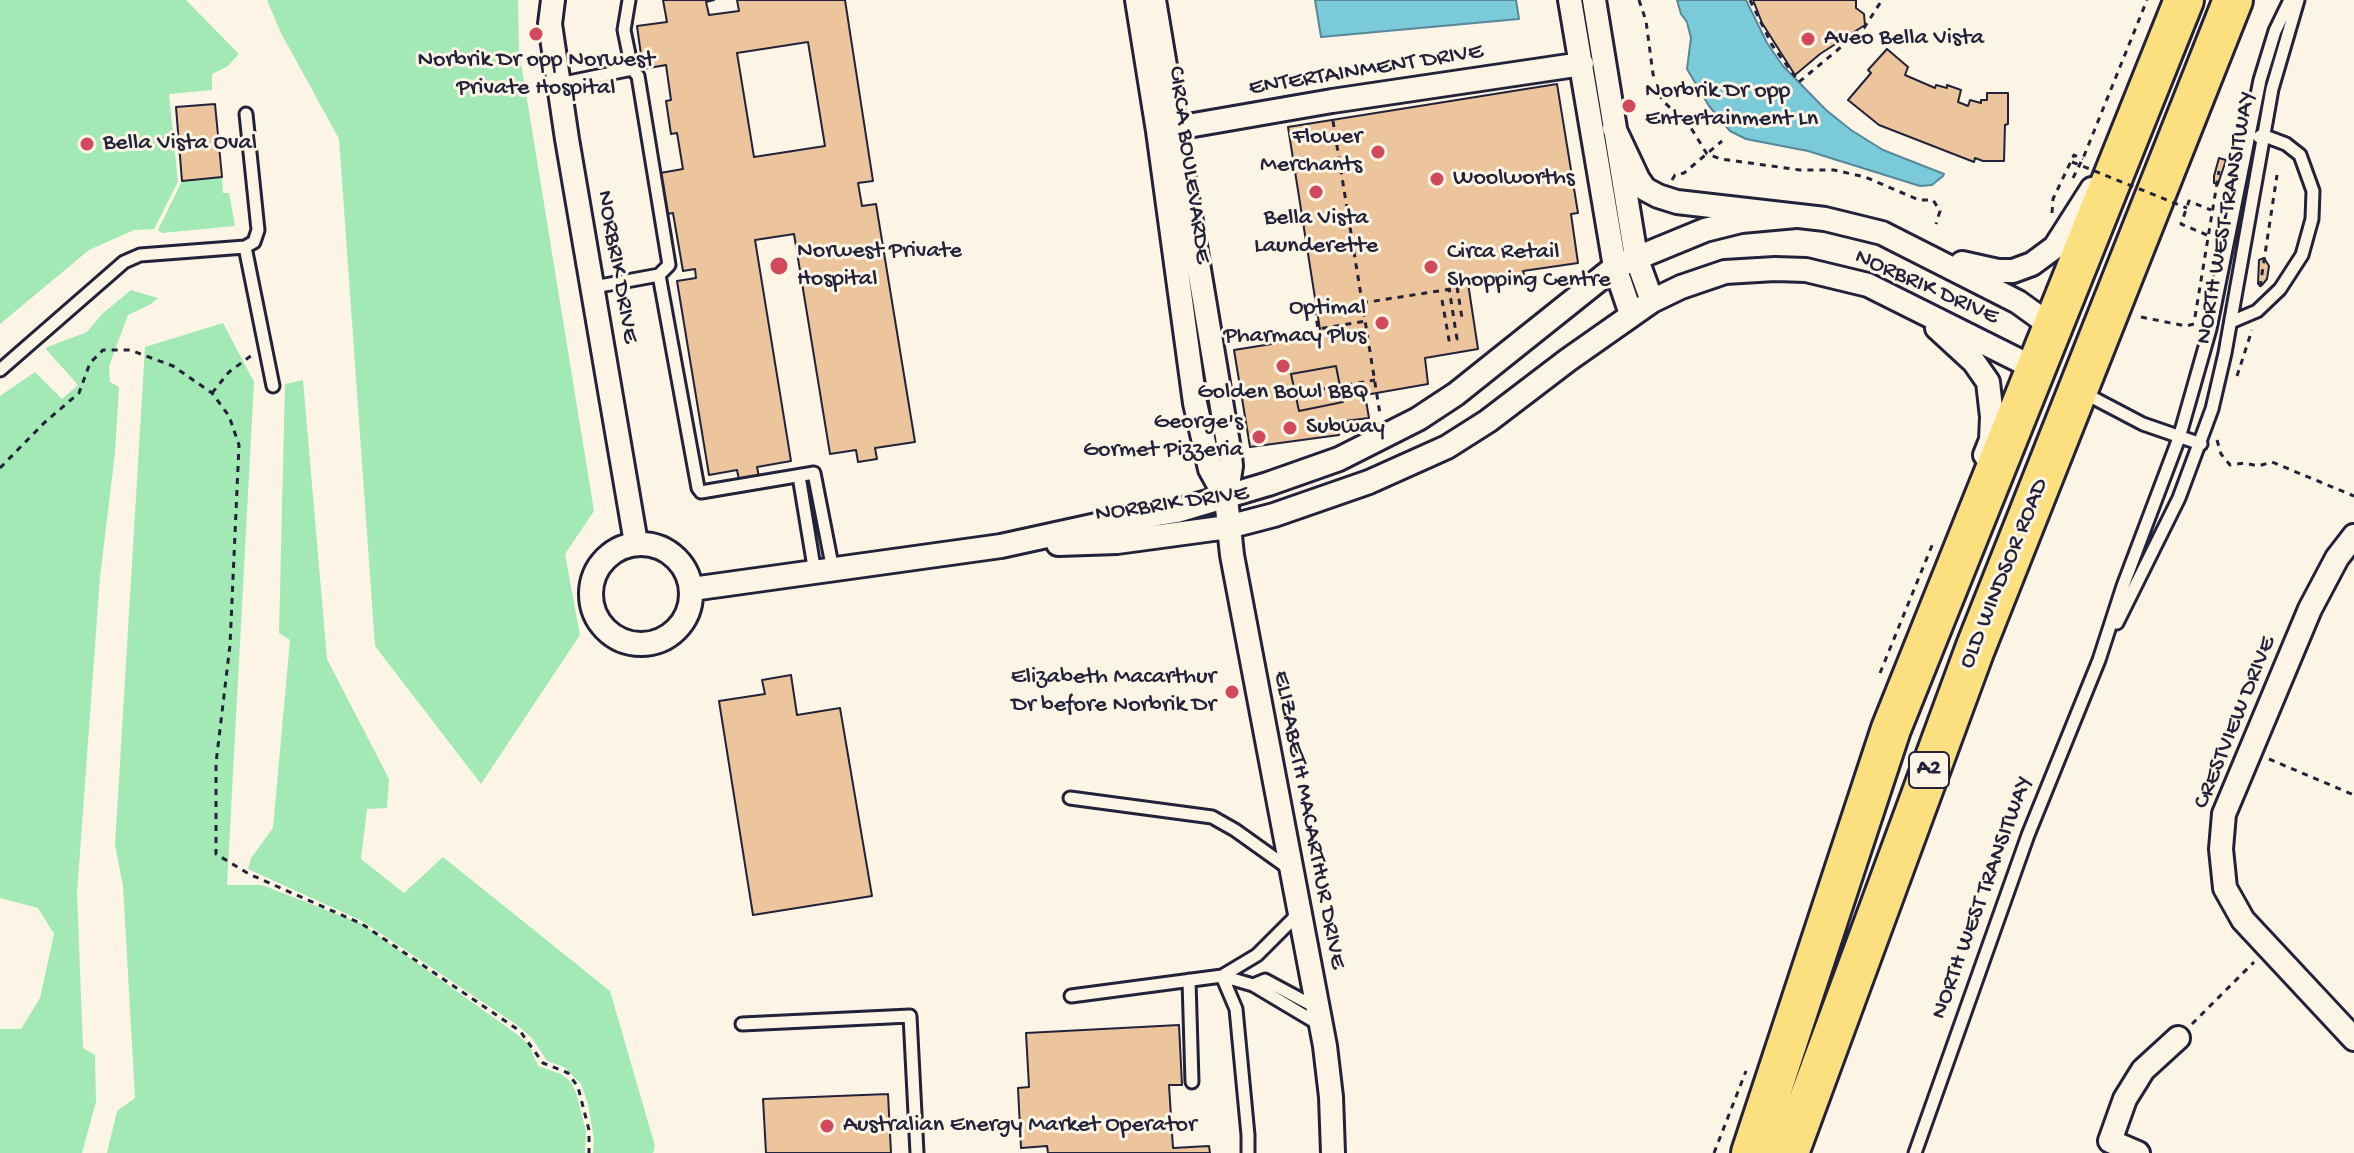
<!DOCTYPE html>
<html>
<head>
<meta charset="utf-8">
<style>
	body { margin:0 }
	canvas { display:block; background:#fcf5e5 }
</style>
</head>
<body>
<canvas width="2354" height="1153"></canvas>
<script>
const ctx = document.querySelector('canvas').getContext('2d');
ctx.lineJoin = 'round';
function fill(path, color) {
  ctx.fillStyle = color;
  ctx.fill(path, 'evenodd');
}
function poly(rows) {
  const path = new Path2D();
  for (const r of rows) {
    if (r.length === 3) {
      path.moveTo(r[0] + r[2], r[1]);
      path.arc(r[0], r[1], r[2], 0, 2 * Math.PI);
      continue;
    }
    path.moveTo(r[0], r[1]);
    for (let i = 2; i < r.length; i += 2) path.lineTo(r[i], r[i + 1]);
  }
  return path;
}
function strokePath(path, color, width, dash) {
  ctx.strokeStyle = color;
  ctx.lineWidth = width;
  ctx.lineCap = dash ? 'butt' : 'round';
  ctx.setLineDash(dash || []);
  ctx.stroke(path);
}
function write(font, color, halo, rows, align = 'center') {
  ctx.font = font + ' "Gochi Hand",sans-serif';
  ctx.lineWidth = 6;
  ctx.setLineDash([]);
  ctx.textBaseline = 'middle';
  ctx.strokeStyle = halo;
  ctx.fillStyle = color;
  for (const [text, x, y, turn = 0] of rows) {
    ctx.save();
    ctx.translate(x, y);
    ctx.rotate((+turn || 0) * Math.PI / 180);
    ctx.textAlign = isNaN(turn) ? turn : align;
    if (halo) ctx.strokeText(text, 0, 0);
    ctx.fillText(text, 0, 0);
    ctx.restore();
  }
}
fill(poly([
	[0,0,186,0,239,54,228,66,212,74,212,90,169,94,178,182,154,229,134,230,89,250,0,324],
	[267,0,518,0,519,50,594,511,565,554,580,635,481,784,375,646,339,139,281,33],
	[222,177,223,193,229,193,235,226,162,233,158,230,182,181],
	[131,290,158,298,151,304,128,315,109,366,110,382,119,387,115,453,100,577,77,893,83,1048,95,1055,96,1102,82,1153,0,1153,0,1029,21,1029,40,998,54,934,38,908,0,898,0,396,35,372,62,399,78,385,45,348,87,332,103,313],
	[223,323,254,382,227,885,262,885,362,924,518,1035,529,1045,538,1066,561,1074,571,1082,576,1093,586,1131,585,1153,107,1153,117,1111,135,1098,123,886,115,845,145,347],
	[303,380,327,659,389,779,387,808,367,809,361,859,404,893,443,857,610,991,655,1146,653,1153,593,1153,594,1140,588,1104,581,1084,564,1067,547,1061,532,1038,517,1025,362,921,248,869,251,858,273,828,290,640,279,633,285,384]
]), '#a2e9b6');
const water = poly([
	[1315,0,1516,0,1519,19,1321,37,1315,0],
	[1677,0,1746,0,1767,43,1783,66,1826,110,1851,130,1883,150,1944,174,1943,176,1932,185,1920,186,1808,151,1746,139,1730,131,1709,106,1687,69,1691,38,1687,22,1681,14,1677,0]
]);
fill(water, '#7bcad9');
strokePath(water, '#57879a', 2);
const building = poly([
	[663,0,714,0,706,2,709,15,739,11,737,0,845,0,873,181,858,183,862,206,876,204,915,442,875,448,877,459,858,462,856,450,830,454,794,234,755,240,791,461,757,467,759,477,739,480,737,470,709,475,677,281,696,278,695,269,683,271,673,213,667,214,660,173,683,169,677,133,671,134,666,101,671,100,666,65,643,69,637,26,667,22,663,0],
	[808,42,825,146,754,157,737,53,808,42],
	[1753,0,1856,0,1856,8,1864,14,1865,25,1820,54,1795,75,1762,23,1753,0],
	[1887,49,1908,67,1905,75,1935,88,1936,85,1947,88,1947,85,1961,90,1958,102,1968,106,1970,100,1981,103,1981,100,1987,100,1987,93,2008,93,2008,124,2005,125,2004,161,1983,161,1975,158,1974,162,1879,125,1848,100,1871,73,1868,70,1887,49],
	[1557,84,1578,213,1571,214,1578,263,1523,271,1524,275,1468,283,1478,349,1425,358,1428,384,1365,395,1369,418,1337,422,1339,435,1250,447,1234,350,1321,336,1288,127,1557,84],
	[1336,366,1343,402,1299,411,1291,374,1336,366],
	[215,104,222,177,182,181,176,107,215,104],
	[2219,158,2226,160,2218,184,2214,183,2214,176,2219,158],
	[2264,258,2269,266,2267,279,2262,285,2258,284,2259,260,2264,258],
	[1336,366,1343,402,1299,411,1291,374,1336,366],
	[791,675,797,715,840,708,872,896,753,915,719,701,765,694,762,680,791,675],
	[1179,1025,1182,1085,1169,1085,1173,1148,1209,1146,1210,1153,1048,1153,1047,1146,1021,1148,1018,1088,1029,1087,1026,1033,1179,1025],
	[888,1094,891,1153,766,1153,763,1099,888,1094]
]);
fill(building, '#edc59d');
strokePath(building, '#22223b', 2);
const service = poly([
	[629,0,624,30,632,69],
	[559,84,632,69,638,76,669,265,659,275,594,287],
	[245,247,273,386],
	[659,275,698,488,701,492,814,473,833,570],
	[2231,322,2257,311,2280,289,2302,255,2312,219,2313,191,2300,155,2286,144,2262,135,2259,137],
	[0,370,124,262,140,255,245,247,254,242,258,230,246,114],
	[2084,393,2143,424,2201,444],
	[799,476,815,573],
	[2117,623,2179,498,2212,409,2225,353,2272,89,2298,0],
	[1070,798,1212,817,1235,830,1291,870],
	[1222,976,1236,1009,1248,1135,1248,1153],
	[1222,976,1253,985,1320,1025],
	[1189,980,1192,1082],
	[1253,985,1265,980,1317,1008],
	[1071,996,1222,976,1257,955,1299,913],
	[742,1024,910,1016,917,1153],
	[1915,1153,2028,835,2099,660,2123,586,2179,438,2210,329,2260,80,2275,31,2290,0]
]);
const minor = poly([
	[553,0,550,24,567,139,636,543],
	[1137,0,1158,131,1195,403,1210,469,1226,498],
	[1154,0,1230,455,1231,466,1226,498,1232,555,1325,1046,1331,1097,1333,1153],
	[1570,0,1615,267,1631,314],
	[1594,0,1636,257,1652,301],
	[1614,128,1638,179,1645,189,1658,196,1677,202,1825,219,1882,233,2018,302,2054,328],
	[1159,131,1332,101,1582,64],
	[1962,263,1998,271,2013,271,2032,264,2055,247,2092,189],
	[1937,328,1974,362,1988,382,1992,417,1991,440,1985,455],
	[2354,536,2337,558,2310,609,2224,814,2221,849,2225,888,2243,920,2354,1039],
	[1058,544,1117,542,1228,527,1274,515,1369,482,1447,447,1488,421,1568,360,1652,301,1681,287,1725,272,1775,269,1806,270,1868,285,2036,369],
	[641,594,50],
	[692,589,1001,546,1115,521,1177,511,1268,484,1339,459,1418,419,1456,394,1615,267,1705,230,1741,221,1796,216],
	[2138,1153,2110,1141,2125,1099,2143,1070,2178,1038]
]);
const trunk = poly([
	[1751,1153,1891,729,2184,0],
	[1789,1153,1975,649,2233,0]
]);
strokePath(service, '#22223b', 17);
strokePath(minor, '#22223b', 28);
strokePath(trunk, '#22223b', 44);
strokePath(poly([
	[1639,0,1646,21,1653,74,1662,100,1691,128,1707,154,1721,159,1800,170,1834,170,1865,177,1919,200,1933,200,1940,211,1936,224],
	[1750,0,1772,45,1799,82,1864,28,1882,0],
	[1333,121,1380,414],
	[2073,178,2084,156,2147,0],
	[1672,180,1675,175,1684,173,1722,141],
	[2052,213,2053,199,2074,155,2083,159],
	[2207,235,2181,224,2189,201,2211,210],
	[1457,287,1462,318],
	[2260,287,2277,175],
	[1442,300,1449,340,1457,339,1449,288],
	[1362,303,1464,287],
	[1302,309,1315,310,1318,329,1366,321],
	[2141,317,2186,326,2194,324],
	[2195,317,2219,171],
	[2237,376,2252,330],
	[212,393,229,372,252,355],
	[1287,395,1375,380],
	[2217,440,2221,454,2230,465,2245,463,2258,466,2272,462,2354,496],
	[0,468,44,423,79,393,90,363,103,350,130,350,173,366,212,393,229,416,239,445,230,645,216,763,216,854,249,874,362,924,520,1031,543,1063,568,1073,578,1087,589,1130,589,1153],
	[1880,673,1933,543],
	[2269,759,2354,795],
	[2192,1024,2254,962],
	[1714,1153,1746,1071]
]), '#22223b', 3, [6, 6]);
strokePath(service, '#fcf5e5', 11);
strokePath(minor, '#fcf5e5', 22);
strokePath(trunk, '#fce080', 38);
strokePath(poly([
	[2072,162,2187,208]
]), '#22223b', 3, [6, 6]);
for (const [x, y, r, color] of [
	[536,34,8,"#d1495b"],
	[1808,39,8,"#d1495b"],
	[1629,106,8,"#d1495b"],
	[87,144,8,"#d1495b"],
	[1378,152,8,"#d1495b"],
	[1437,179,8,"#d1495b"],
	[1316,192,8,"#d1495b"],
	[779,266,10,"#d1495b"],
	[1431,267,8,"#d1495b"],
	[1382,323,8,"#d1495b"],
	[1283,366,8,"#d1495b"],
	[1290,428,8,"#d1495b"],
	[1259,437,8,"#d1495b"],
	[1232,692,8,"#d1495b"],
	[827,1126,8,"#d1495b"]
]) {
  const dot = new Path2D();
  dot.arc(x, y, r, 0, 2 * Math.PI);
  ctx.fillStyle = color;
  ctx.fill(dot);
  strokePath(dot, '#fcf5e5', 3);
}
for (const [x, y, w] of [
	[1929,770,40]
]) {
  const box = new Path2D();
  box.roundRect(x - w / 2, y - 18, w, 36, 6);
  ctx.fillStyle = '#fcf5e5';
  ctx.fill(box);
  strokePath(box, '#22223b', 2);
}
write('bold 22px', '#22223b', null, [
	["A2",1929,770]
]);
write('24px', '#22223b', '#fcf5e5', [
	["Aveo Bella Vista",1824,39],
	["Norbrik Dr opp Norwest",536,61,"center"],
	["Private Hospital",536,89,"center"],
	["Norbrik Dr opp",1645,92],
	["Entertainment Ln",1645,120],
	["Flower",1362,138,"right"],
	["Merchants",1362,166,"right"],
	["Bella Vista Oval",103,144],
	["Woolworths",1453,179],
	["Bella Vista",1316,219,"center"],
	["Launderette",1316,247,"center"],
	["Norwest Private",797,252],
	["Hospital",797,280],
	["Circa Retail",1447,253],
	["Shopping Centre",1447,281],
	["Optimal",1366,309,"right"],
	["Pharmacy Plus",1366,337,"right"],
	["Golden Bowl BBQ",1283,393,"center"],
	["George's",1243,423,"right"],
	["Gormet Pizzeria",1243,451,"right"],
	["Subway",1306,428],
	["Elizabeth Macarthur",1216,678,"right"],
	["Dr before Norbrik Dr",1216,706,"right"],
	["Australian Energy Market Operator",843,1126]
], 'left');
write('24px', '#22223b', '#fcf5e5', [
	["ENTERTAINMENT DRIVE",1366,71,-9],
	["CIRCA BOULEVARDE",1188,165,82],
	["NORTH WEST TRANSITWAY",2227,218,-80],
	["NORBRIK DRIVE",616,267,80],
	["NORBRIK DRIVE",1926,288,24],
	["NORBRIK DRIVE",1172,505,-8],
	["OLD WINDSOR ROAD",2005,574,-68],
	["CRESTVIEW DRIVE",2236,723,-68],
	["ELIZABETH MACARTHUR DRIVE",1308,820,79],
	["NORTH WEST TRANSITWAY",1983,898,-70]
]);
</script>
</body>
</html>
